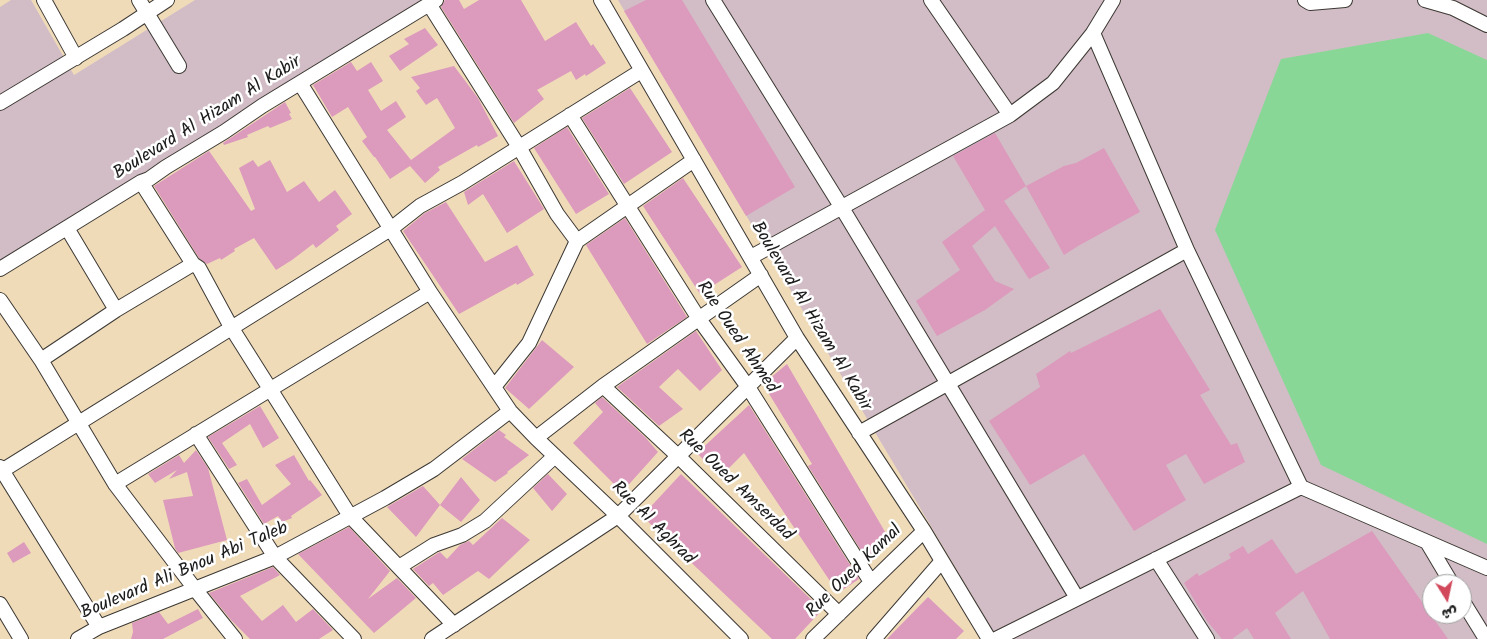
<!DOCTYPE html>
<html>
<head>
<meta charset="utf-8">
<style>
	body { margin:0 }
	#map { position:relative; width:1487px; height:639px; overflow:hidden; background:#f0dbb9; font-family:Kalam,"Playpen Sans Arabic",sans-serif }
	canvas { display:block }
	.north { position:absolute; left:1422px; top:574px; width:50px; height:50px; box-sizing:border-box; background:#fff; border:1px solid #a4a4a4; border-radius:50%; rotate:170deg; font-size:14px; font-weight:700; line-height:20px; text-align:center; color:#1c1c1c }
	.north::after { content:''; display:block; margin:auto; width:18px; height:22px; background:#d1495b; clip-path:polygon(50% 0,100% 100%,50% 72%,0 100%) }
</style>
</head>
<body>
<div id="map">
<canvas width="1487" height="639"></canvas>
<div class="north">ش</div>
</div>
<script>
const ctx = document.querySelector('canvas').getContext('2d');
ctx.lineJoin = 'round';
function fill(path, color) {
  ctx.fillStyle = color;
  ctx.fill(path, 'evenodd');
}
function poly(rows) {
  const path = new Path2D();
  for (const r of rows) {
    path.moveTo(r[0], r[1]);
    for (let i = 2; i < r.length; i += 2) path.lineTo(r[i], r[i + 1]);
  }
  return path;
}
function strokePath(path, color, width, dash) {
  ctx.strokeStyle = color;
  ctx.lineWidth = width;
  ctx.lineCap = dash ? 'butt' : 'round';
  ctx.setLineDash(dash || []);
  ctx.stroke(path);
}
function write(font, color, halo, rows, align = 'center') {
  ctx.font = font + ' Kalam,sans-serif';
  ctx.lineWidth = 5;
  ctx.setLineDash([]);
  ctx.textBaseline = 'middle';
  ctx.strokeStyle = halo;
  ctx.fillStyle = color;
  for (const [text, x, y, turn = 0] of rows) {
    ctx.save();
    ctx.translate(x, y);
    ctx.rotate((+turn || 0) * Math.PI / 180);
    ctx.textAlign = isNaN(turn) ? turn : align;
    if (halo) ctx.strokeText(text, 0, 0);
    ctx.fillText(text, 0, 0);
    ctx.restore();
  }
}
fill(poly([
	[11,0,31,0,74,75,195,0,422,0,0,269,0,7],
	[618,0,1487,0,1487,639,998,639],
	[1432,584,1462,584,1462,614,1432,614]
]), '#d2bdc6');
fill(poly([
	[1428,33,1487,60,1487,544,1321,465,1215,230,1281,59]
]), '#89d796');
fill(poly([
	[445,0,459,0,464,9,479,0,521,0,545,41,576,22,591,46,593,44,606,63,586,76,585,74,576,80,571,71,537,90,544,99,514,123,441,7],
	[646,0,682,0,795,187,746,216,624,11],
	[425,28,438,45,400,71,389,56,409,44,404,39],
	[351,62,357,71,371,62,383,81,368,90,381,111,396,101,406,117,387,130,411,160,455,128,437,98,426,105,416,91,420,88,411,77,454,66,478,98,498,136,478,147,477,145,438,167,440,170,425,183,410,166,390,179,375,157,374,157,362,141,367,137,348,107,332,117,313,85],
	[630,88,672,152,624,184,582,118],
	[285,102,291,113,289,114,292,119,270,128,268,126,247,135,248,137,224,145,223,143],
	[567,127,609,194,576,214,534,148],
	[995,133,1026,186,1004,201,1050,268,1029,279,995,226,972,246,995,281,1014,289,985,310,937,336,916,301,960,270,942,242,985,210,953,156],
	[1104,148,1140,212,1078,246,1064,255,1026,186,1064,166,1076,163],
	[209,151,251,211,255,209,239,168,253,160,258,167,270,160,287,192,304,181,319,202,335,190,352,214,336,226,339,230,316,248,313,244,292,260,276,270,254,238,234,249,235,251,221,260,220,258,207,264,199,258,154,186],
	[514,161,544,209,507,233,483,194,468,205,464,192],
	[683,178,742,267,700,294,643,206],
	[446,202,485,262,517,245,534,275,517,285,516,283,459,314,403,231,425,213],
	[625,218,687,317,647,344,586,245],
	[1160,309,1210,390,1200,395,1231,445,1237,443,1245,462,1204,484,1186,454,1166,465,1186,500,1134,531,1084,454,1030,485,989,421,1040,387,1036,374,1070,351,1071,353],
	[696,331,722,370,700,391,678,369,659,387,683,409,659,426,617,387],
	[542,340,574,367,529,409,505,388],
	[787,364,891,542,867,560,808,466,812,464,763,384],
	[602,397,645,437,658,452,622,492,573,443,603,412,595,403],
	[749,405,859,579,838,593,744,453,720,477,697,453],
	[260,406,279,438,263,448,250,424,222,443,237,465,229,469,208,437],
	[499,430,506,435,504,437,529,455,507,472,508,473,495,482,462,459],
	[196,450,208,468,227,540,178,553,175,548,163,500,193,496,187,472,169,479,177,470,155,483,148,474,179,455,184,463],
	[294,455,309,481,310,480,322,495,291,516,292,518,282,522,278,516,264,524,238,483,247,479,262,505,291,484,275,465],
	[548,474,567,494,552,511,533,488],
	[681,474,822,610,795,639,772,639,642,516],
	[461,477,480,500,461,522,440,505],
	[423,486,440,505,416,537,387,507],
	[502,518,530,540,489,579,478,571,443,595,433,583,429,586,413,569,438,553,440,552,447,559,460,545,469,541,473,545],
	[349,527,390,571,368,599,397,578,416,598,374,633,298,554],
	[1372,531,1448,639,1330,639,1303,591,1275,613,1291,639,1254,639,1247,628,1232,639,1222,639,1207,621,1184,583,1197,573,1199,576,1231,558,1229,554,1243,546,1248,554,1272,539,1296,574],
	[24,542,31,553,13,563,7,553],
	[273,567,280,575,240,596,262,621,283,605,296,622,313,609,333,630,319,639,250,639,231,620,209,593],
	[928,597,964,631,956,639,887,639],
	[198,609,203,618,163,639,131,639,133,632,132,623,159,612,168,624]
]), '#dc9abc');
const minor = poly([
	[44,0,76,58],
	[139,0,179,66],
	[601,0,797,338,924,531,989,639],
	[713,0,842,208,1077,598],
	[931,0,1010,115],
	[1305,0,1310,3,1345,0],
	[1425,0,1453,8,1487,25],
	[429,4,519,147,557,214,577,241],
	[1093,33,1187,250,1301,487,1487,568],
	[300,83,430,292,510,411,536,438,618,516,741,639],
	[0,103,123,29,167,0],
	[570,115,699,319,748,387,871,582],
	[141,182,193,264,199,268,231,327,350,516,454,625],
	[67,228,116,310],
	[751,257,1010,115,1053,83,1093,33,1113,0],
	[0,269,141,182,149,179,166,167,224,132,262,106,436,0],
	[0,300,41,360,115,484,195,589,235,639],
	[41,360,116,310,193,264],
	[603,386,678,456,839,614],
	[494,387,529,343,577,241,694,160],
	[859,433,1187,250],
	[196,434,275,557,354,639],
	[536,438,603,386,761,275],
	[0,467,99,627],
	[0,472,392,228,420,206,462,183,641,71],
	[115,484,430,292],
	[1427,542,1452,584],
	[1156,559,1207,639],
	[399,567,434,545,462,535,485,521,555,456],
	[1462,600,1486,639],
	[0,604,21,639],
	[78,639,99,627,275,557,385,498,434,469,510,411],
	[432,639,618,516,797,338],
	[813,639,924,531],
	[874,639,941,562],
	[996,639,1301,487]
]);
strokePath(minor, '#3c3934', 16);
strokePath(minor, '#fff', 14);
write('18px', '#1c1c1c', '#fff', [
	["Boulevard Al Hizam Al Kabir",208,119,-32],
	["Boulevard Al Hizam Al Kabir",810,317,59],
	["Rue Oued Ahmed",736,338,56],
	["Rue Oued Amserdad",735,486,44],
	["Rue Al Aghrad",652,524,45],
	["Boulevard Ali Bnou Abi Taleb",185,572,-23],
	["Rue Oued Kamal",855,572,-44]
]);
</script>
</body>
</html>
